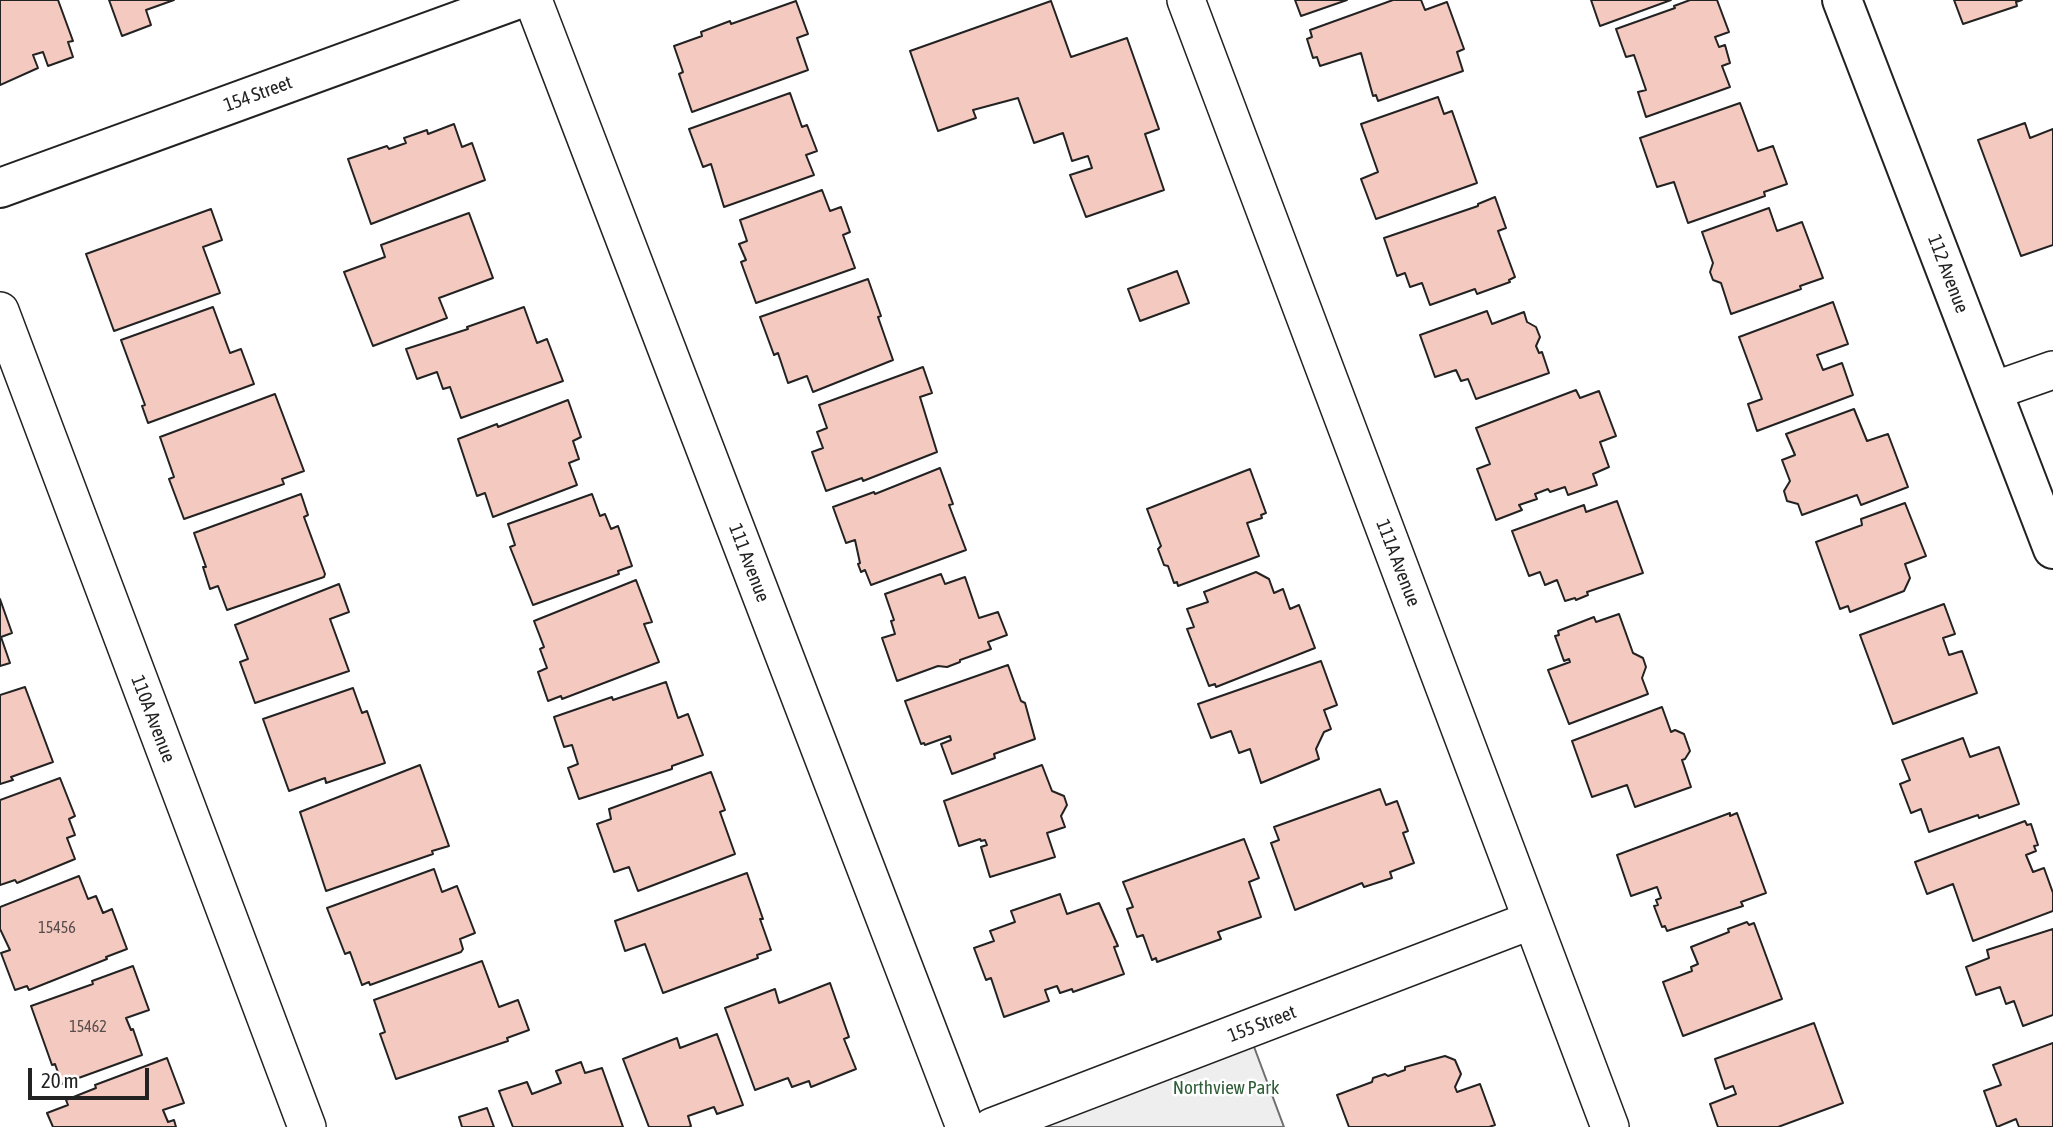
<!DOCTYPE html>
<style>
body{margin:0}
#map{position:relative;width:2053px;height:1127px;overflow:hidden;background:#fff;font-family:"Asap Condensed",sans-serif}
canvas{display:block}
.scale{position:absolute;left:28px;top:1068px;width:121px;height:32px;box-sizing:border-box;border:4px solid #222;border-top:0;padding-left:9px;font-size:21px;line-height:24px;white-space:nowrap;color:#222;-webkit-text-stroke:5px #fff;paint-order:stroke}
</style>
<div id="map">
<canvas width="2053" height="1127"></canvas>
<div class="scale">20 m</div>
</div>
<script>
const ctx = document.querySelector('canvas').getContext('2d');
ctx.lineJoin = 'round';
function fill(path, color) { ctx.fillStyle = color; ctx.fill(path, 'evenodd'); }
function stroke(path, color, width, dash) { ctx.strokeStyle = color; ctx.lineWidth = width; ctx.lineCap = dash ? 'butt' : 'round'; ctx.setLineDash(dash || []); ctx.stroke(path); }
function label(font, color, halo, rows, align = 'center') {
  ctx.font = font + ' "Asap Condensed",sans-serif'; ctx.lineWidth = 5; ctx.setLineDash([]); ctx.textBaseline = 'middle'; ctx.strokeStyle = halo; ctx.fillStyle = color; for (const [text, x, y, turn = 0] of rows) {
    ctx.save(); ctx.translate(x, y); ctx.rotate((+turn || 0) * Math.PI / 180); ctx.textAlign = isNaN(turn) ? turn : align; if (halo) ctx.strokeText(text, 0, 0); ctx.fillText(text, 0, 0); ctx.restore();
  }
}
const green = new Path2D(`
 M1250 1036 1284 1127H1012Z`);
const building = new Path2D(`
 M0 0H58L73 41 68 42 73 57 48 66 43 52 33 55 38 68 0 85Z
 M109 0H174L146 10 151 25 122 36Z
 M1295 0H1347L1301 16Z
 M1393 0H1421L1425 10 1447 2 1464 49 1457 52 1463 71 1378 101 1376 95 1373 96 1361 53 1320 66 1317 57 1313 58 1307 39 1312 37 1310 30Z
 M1591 0H1671L1600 26Z
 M1690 0H1717L1729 32 1715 37 1719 47 1725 45 1730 63 1722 66 1730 87 1646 117 1638 92 1646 90 1634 55 1626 57 1616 29 1675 8 1674 6Z
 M1954 0H2022L2016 2 2017 6 1963 24Z
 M796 1 808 34 797 38 808 70 692 112 679 74 683 72 674 46 702 36 701 32 730 21 731 24Z
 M1051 1 1071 57 1127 38 1159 129 1145 134 1164 190 1086 217 1070 175 1092 168 1088 156 1072 161 1063 133 1034 143 1018 98 973 110 976 118 938 131 910 51Z
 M790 93 802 127 807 125 817 151 806 155 814 175 724 207 711 164 703 167 689 129Z
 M1438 97 1444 114 1452 111 1477 183 1376 219 1361 179 1378 172 1361 124Z
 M1740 103 1758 151 1773 146 1787 184 1764 192 1765 196 1688 223 1674 182 1657 187 1640 138Z
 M2025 123 2030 138 2053 129V245L2021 256 1978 140Z
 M454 124 462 147 472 143 485 180 371 224 348 159 387 146 389 149 406 143 404 138 427 130 428 134Z
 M822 190 830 211 841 207 850 232 843 235 855 268 756 303 741 262 746 260 739 244 747 241 740 220Z
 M1495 197 1506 228 1498 231 1515 277 1509 280 1510 282 1477 294 1475 289 1430 305 1422 283 1410 287 1405 273 1397 276 1384 238 1478 206V204Z
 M1769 208 1777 231 1802 222 1823 278 1800 286 1801 289 1731 314 1721 283 1713 280 1710 272 1713 263 1702 232Z
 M211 209 222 240 203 247 220 293 114 331 86 254Z
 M469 213 493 278 439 298 447 318 373 346 344 272 385 257 381 245Z
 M1177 271 1189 303 1140 321 1128 289Z
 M868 279 881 316 878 317 893 360 813 392 807 376 788 383 778 353 774 355 760 317Z
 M1833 302 1848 344 1817 355 1823 370 1842 363 1853 395 1757 431 1748 404 1762 399 1739 337Z
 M213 307 230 353 241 349 254 384 148 423 142 406 145 405 121 340Z
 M524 307 537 343 547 339 563 381 461 418 450 387 443 389 437 372 417 379 406 349 468 329 467 327Z
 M1487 311 1492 324 1524 312 1527 322 1536 327 1540 337 1536 346 1539 353 1542 352 1549 373 1476 399 1468 379 1461 381 1456 370 1435 377 1420 335Z
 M923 367 932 393 920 397 937 452 863 481 862 478 826 491 812 452 823 448 817 432 827 428 819 405Z
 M1576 390 1580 398 1599 391 1616 436 1600 442 1609 467 1593 474 1597 485 1568 495 1565 487 1550 492 1548 489 1535 494 1537 499 1519 505 1522 510 1496 520 1477 469 1490 464 1476 428Z
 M275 394 304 471 282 479 284 484 184 519 169 479 174 477 160 437Z
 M568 400 581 437 573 441 579 459 569 463 577 485 493 517 485 493 477 496 458 439 497 424 498 427Z
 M1854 409 1867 441 1888 434 1908 487 1861 505 1857 495 1802 515 1798 504 1787 501 1784 491 1790 481 1782 460 1795 455 1786 434Z
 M940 468 953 504 949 505 966 550 871 585 865 570 861 572 858 564 860 563 855 540 846 543 833 507 874 492 875 494Z
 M1250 469 1266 513 1261 515 1262 518 1247 523 1259 556 1178 586 1177 582 1174 583 1168 566 1164 565 1158 549 1161 546 1147 509Z
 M301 494 308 515 304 517 325 574 324 577 227 610 218 586 210 589 203 567H206L194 533Z
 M592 494 600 516 605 514 611 529 618 526 632 566 618 571 619 574 533 605 510 547 515 545 508 524Z
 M1617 501 1643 573 1587 592 1588 595 1576 600 1575 598 1565 601 1557 580 1545 585 1540 572 1529 576 1512 531 1584 505 1586 512Z
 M1905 503 1926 556 1905 564 1910 578 1904 591 1850 612 1848 606 1840 609 1816 542 1862 525 1861 519Z
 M1256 572 1269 579 1274 593 1283 589 1290 609 1299 605 1315 648 1216 687 1215 684 1209 686 1187 629 1194 627 1187 609 1208 602 1204 592Z
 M941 574 945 584 965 577 979 618 998 612 1007 635 988 642 991 649 960 660V662L947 667 938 666 897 681 882 638 895 634 891 621 894 620 885 594Z
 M636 580 652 622 644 624 659 662 562 699 561 696 548 701 538 672 547 668 540 649 544 647 534 621Z
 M339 584 349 612 330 619 349 671 255 703 240 662 248 659 235 625Z
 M0 599 12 633 1 637 10 663 0 666Z
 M1944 604 1955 634 1943 638 1949 655 1962 651 1977 693 1893 724 1860 635Z
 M1619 614 1633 653 1643 658 1646 667 1642 678 1648 694 1569 724 1548 670 1570 662 1569 659 1564 661 1555 636 1559 635 1558 631 1594 617 1596 622Z
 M1321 661 1337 705 1324 710 1331 729 1324 732 1316 749 1319 759 1261 783 1250 749 1239 753 1231 731 1211 738 1198 704Z
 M1008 665 1021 701 1025 703 1035 739 994 754 995 758 952 774 941 744 951 740 950 736 925 745 924 743 921 744 905 701Z
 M666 682 678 718 688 714 703 755 672 766V769L579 799 568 768 578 764 572 745 564 747 554 717 612 697 613 700Z
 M25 687 53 762 11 777 13 780 0 784V695Z
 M353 688 362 713 367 711 385 763 326 783 325 778 289 791 263 719Z
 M1662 707 1671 732 1675 730 1684 734 1690 751 1685 759 1682 760 1691 787 1635 807 1627 785 1592 797 1572 741Z
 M1963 738 1970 757 1999 747 2019 804 1979 818 1978 815 1929 832 1921 809 1911 813 1900 784 1910 780 1902 760Z
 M420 765 449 846 432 851 433 854 326 891 300 812Z
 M1042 765 1052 791 1064 796 1067 805 1061 816 1065 827 1047 833 1055 857 990 877 981 847 987 845 985 840 981 841 980 839 959 846 944 801Z
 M711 772 725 810 720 812 735 854 638 891 629 867 614 872 597 824 611 819 609 809Z
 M60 778 75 816 69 819 75 835 67 838 75 859 17 883 15 880 0 885V800Z
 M1380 789 1386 805 1397 801 1408 831 1403 833 1414 863 1390 872 1392 878 1364 887 1362 883 1295 910 1271 843 1279 840 1274 827Z
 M1730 813V816L1737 813 1766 893 1741 902 1743 906 1667 931 1665 926 1662 927 1654 906 1658 905 1656 900 1661 898 1657 887 1631 896 1617 855Z
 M2025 821 2027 825 2031 824 2038 845 2034 846 2036 851 2026 855 2033 872 2044 868 2053 893V911L1973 941 1953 884 1927 894 1915 862Z
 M1244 839 1259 878 1249 882 1261 917 1218 932 1221 939 1157 962 1156 958 1152 960 1143 935 1137 937 1127 909 1133 907 1123 882Z
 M434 869 442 892 457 886 475 933 460 939 463 949 461 952 370 985 369 982 362 985 350 952 345 954 327 908Z
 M747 873 763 919H760L771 950 757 955 758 958 663 993 645 944 625 951 615 921Z
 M79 876 88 899 96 896 103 913 112 909 127 949 106 957 107 959 29 990 27 986 15 990 1 953 10 950 0 929V907Z
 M1060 894 1067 914 1099 903 1118 946 1114 947 1124 974 1073 992 1072 989 1060 993 1057 986 1045 990 1049 1001 1004 1017 991 978 986 980 974 948 994 941 990 931 1015 922 1011 911Z
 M1747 922 1749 925 1754 923 1782 999 1683 1036 1663 982 1692 971 1691 967 1698 964 1691 947 1729 932 1728 929Z
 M2053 929V1015L2023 1026 2014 1001 2006 1004 2000 987 1976 995 1966 967 1989 958 1987 950Z
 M482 961 499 1007 518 1000 529 1030 507 1038 508 1041 396 1079 380 1034 385 1032 374 1000Z
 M133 966 149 1010 126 1018 131 1030 133 1029 142 1055 62 1084 55 1064 52 1065 31 1006 93 984 92 981Z
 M830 983 849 1037 844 1039 856 1069 811 1087 809 1081 792 1087 788 1078 755 1090 725 1008 775 989 779 1003Z
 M1814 1023 1843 1103 1778 1127H1718L1710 1104 1736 1094 1733 1086 1725 1089 1715 1059Z
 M717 1034 743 1105 717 1114 714 1107 688 1116 691 1126 689 1127H649L623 1059 677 1038 680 1048Z
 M2053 1043V1127H2019L2016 1119 1997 1127 1984 1091 2001 1085 1993 1065Z
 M1445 1056 1455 1060 1461 1074 1455 1087 1457 1092 1480 1084 1495 1125 1489 1127H1349L1337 1095 1372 1082 1373 1078 1385 1074 1388 1076 1405 1070V1067Z
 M167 1058 184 1103 163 1110 168 1122 174 1120 176 1127H53L47 1113 68 1105 66 1100 96 1088 95 1085Z
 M581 1062 585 1073 602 1068 623 1127H513L499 1091 527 1082 532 1094 561 1083 556 1071Z
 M487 1108 494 1127H462L459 1117Z`);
const street = new Path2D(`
 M533 0 965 1127
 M1186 0 1610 1127
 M0 311 307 1127
 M1993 391 2053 370
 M992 1127 1532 920`);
const secondary = new Path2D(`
 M1842 0 2053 549
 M0 188 516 0`);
const numberNames = [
 ["15456",57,928],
 ["15462",88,1027]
];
const streetNames = [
 ["154 Street",258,94,-20],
 ["112 Avenue",1948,274,69],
 ["111 Avenue",749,563,69],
 ["111A Avenue",1398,563,69],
 ["110A Avenue",153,719,69],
 ["155 Street",1262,1024,-21]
];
const parkNames = [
 ["Northview Park",1226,1088]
];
fill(green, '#eee');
stroke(green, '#6f6f6f', 2);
fill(building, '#f3c9c0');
stroke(building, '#222', 2);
stroke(street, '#222', 40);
stroke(secondary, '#222', 42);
stroke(street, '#fff', 37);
stroke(secondary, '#fff', 38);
label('16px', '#564c4a', null, numberNames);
label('19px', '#222', '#fff', streetNames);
label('19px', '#2f5e38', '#fff', parkNames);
</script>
